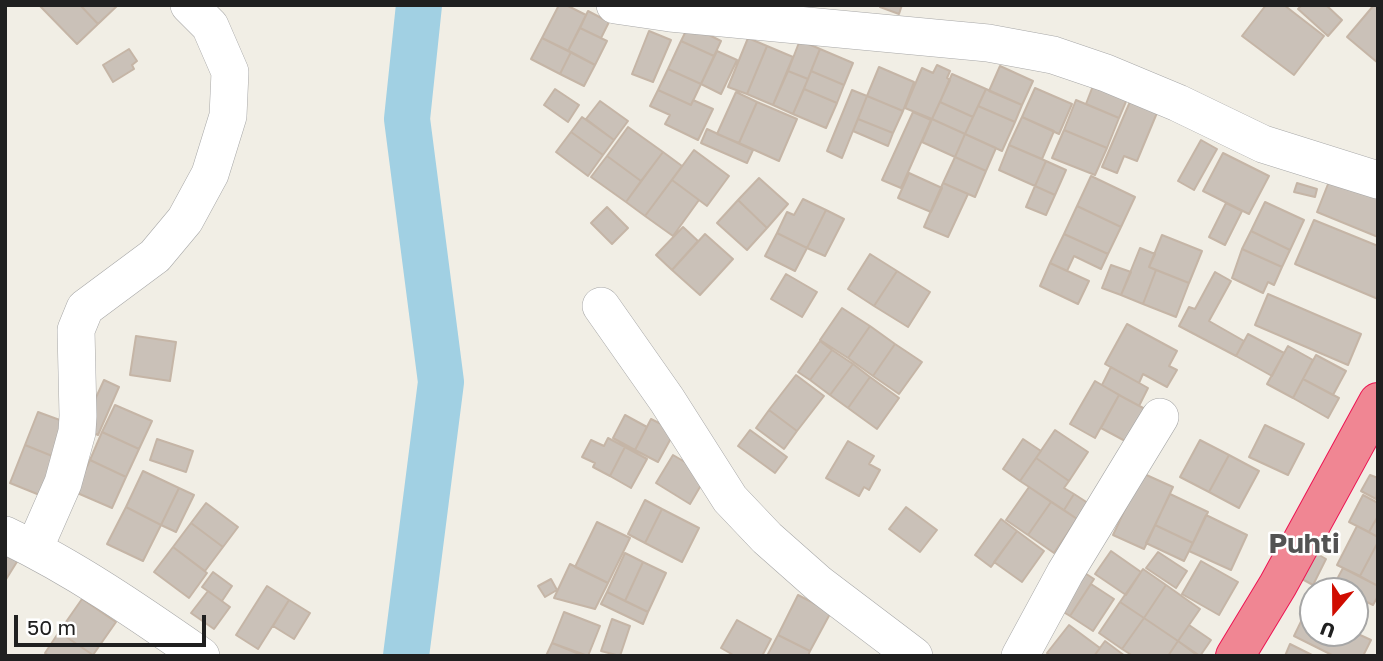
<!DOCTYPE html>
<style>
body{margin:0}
#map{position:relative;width:1383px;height:661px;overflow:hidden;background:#f1eee5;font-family:"Golos Text",sans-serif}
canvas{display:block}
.frame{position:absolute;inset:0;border:7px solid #202020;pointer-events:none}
.north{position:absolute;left:1299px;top:577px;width:70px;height:70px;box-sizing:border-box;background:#fff;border:2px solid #a6a6a6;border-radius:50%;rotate:200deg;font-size:19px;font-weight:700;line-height:28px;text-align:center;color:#202020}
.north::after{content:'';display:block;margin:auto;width:24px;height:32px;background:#d00c00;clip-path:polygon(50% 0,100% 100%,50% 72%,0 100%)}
.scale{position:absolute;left:14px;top:615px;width:192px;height:32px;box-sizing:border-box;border:4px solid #202020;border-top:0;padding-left:9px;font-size:21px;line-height:24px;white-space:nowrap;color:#202020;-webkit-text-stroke:5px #fff;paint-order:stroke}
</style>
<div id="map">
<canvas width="1383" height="661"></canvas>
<div class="frame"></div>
<div class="north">U</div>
<div class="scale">50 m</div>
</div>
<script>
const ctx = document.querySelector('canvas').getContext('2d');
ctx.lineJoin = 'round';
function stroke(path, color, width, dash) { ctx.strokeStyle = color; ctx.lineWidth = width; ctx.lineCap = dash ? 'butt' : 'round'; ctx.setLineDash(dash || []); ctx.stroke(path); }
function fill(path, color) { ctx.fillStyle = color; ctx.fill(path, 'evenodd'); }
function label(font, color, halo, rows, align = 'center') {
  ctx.font = font + ' "Golos Text",sans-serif'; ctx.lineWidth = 5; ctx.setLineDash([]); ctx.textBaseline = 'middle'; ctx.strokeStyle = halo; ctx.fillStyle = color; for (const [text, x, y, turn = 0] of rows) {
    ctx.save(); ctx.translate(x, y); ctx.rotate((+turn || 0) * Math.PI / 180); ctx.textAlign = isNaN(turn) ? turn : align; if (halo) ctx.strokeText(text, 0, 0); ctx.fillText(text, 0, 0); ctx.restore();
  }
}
const river = new Path2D(`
 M406 656 441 382 407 119 419 5`);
const building = new Path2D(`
 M39 5H80L98 24 77 44Z
 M80 5H118L98 24Z
 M559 5H566L586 15 568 51 542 38Z
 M881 5H902L899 14 880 7Z
 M1266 5H1284L1324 36 1294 75 1242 36Z
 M1302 5H1326L1342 20 1328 36 1298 9Z
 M1374 5 1378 8V63L1347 37Z
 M588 11 609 22 601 38 580 28Z
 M689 25 721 41 714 56 681 41Z
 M580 28 607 41 595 65 568 51Z
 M649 31 671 40 653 82 632 74Z
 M542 38 571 52 560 74 531 59Z
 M748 38 767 46 747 94 728 87Z
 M800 40 820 49 808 79 788 71Z
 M681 41 714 56 701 84 668 69Z
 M767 46 793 57 773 105 747 94Z
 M129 49 137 61 132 65 134 69 113 82 103 65Z
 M820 49 853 63 844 85 811 71Z
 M717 51 737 60 721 94 701 84Z
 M571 52 595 65 584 86 560 74Z
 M937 65 950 71 947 78 950 80 932 119 905 108 922 68 933 73Z
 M1000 66 1033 81 1022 105 989 91Z
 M879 67 914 82 903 111 867 96Z
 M668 69 701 84 691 105 658 90Z
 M788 71 808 79 793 114 773 105Z
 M811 71 844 85 837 103 804 89Z
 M952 74 986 89 973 117 940 102Z
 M1096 78 1130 92 1119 118 1086 104Z
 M1035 88 1072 104 1059 134 1022 117Z
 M555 89 579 105 568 122 544 105Z
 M804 89 837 103 826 128 793 114Z
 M986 89 1022 105 1015 122 978 106Z
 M658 90 691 105 693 100 713 109 698 140 665 124 670 115 650 106Z
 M852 90 867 96 842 158 827 151Z
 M736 92 757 102 739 143 717 134Z
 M867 96 903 111 893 133 858 119Z
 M1132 97 1159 108 1137 161 1124 156 1117 173 1102 167Z
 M1076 100 1119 118 1107 148 1064 130Z
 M600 101 628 121 614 140 586 119Z
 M757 102 797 119 779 161 739 143Z
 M940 102 973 117 965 134 932 119Z
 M978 106 1015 122 1002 151 965 134Z
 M913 112 931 120 901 188 882 180Z
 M582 117 614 140 603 155 571 132Z
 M1022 117 1054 131 1042 159 1009 145Z
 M858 119 893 133 888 146 853 131Z
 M932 119 965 134 955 157 922 142Z
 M628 127 663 152 641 181 607 156Z
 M707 129 753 150 747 163 701 143Z
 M1064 130 1107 148 1095 175 1052 158Z
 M571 132 603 155 588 176 556 152Z
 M965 134 996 148 986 171 955 157Z
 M1201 140 1217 149 1194 190 1178 181Z
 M1009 145 1046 161 1035 186 999 170Z
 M694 150 729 176 707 206 672 180Z
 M663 152 682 166 645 216 626 202Z
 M1223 153 1269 176 1249 214 1203 191Z
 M607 156 641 181 626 202 591 177Z
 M955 157 986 171 975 197 943 183Z
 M1046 161 1066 170 1055 195 1035 186Z
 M909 173 942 188 931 212 898 198Z
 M1091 176 1135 197 1121 227 1077 206Z
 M759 178 788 204 767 228 738 200Z
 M1330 179 1378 198V237L1317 212Z
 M672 180 699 200 673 236 645 216Z
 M943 183 968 194 948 237 924 227Z
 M1297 183 1317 189 1315 197 1294 192Z
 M1035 186 1055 195 1046 215 1026 207Z
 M803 199 826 210 807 248 777 233 787 212 794 215Z
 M738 200 767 228 747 250 717 223Z
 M1265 202 1304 220 1290 250 1251 231Z
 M1226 203 1242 211 1225 245 1209 237Z
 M1077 206 1121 227 1108 254 1064 234Z
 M607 207 628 228 612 244 591 223Z
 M826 210 844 219 825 256 807 248Z
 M1314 220 1378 246V299L1295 264Z
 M683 227 698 241 672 270 656 255Z
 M1251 231 1290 250 1282 267 1242 249Z
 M777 233 807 248 795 271 765 256Z
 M705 234 733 259 700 295 672 270Z
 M1064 234 1108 254 1101 269 1074 256 1067 271 1050 263Z
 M1162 235 1202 251 1189 283 1149 267Z
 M1140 248 1155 254 1149 267 1156 270 1143 304 1121 295Z
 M1242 249 1282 267 1274 285 1268 282 1263 293 1232 278Z
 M870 254 897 271 874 306 848 289Z
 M1050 263 1089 281 1078 304 1040 286Z
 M1111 265 1131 272 1121 295 1102 288Z
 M1156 270 1189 283 1176 317 1143 304Z
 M897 271 930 292 908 327 874 306Z
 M1215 272 1231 281 1209 321 1244 341 1236 356 1179 326 1189 307 1195 309Z
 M786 274 817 292 802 317 771 299Z
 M1268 294 1361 334 1348 365 1255 325Z
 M842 308 870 326 848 358 820 340Z
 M1127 324 1177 351 1169 366 1177 370 1167 387 1143 374 1139 383 1105 364Z
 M870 326 895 344 873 376 848 358Z
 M1248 334 1284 353 1272 376 1236 356Z
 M136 336 176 342 170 381 130 375Z
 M820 341 832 350 810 380 798 372Z
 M895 344 922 362 899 394 873 376Z
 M1288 346 1313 360 1293 398 1267 384Z
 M832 350 853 364 830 395 810 380Z
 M1316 355 1346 371 1333 395 1303 379Z
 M853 364 870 377 848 408 830 395Z
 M1111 367 1148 388 1139 406 1102 385Z
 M796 375 824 396 797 431 769 410Z
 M870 377 899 398 877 429 848 408Z
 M1303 379 1339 398 1328 418 1293 398Z
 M104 380 119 387 98 435 82 428Z
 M1095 381 1119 395 1095 438 1070 424Z
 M1119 395 1145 409 1127 442 1101 428Z
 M115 405 152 421 139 449 102 432Z
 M769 410 797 431 784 449 756 428Z
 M38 412 76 426 62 460 25 445Z
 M625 415 647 427 635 450 613 438Z
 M651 419 675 431 658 462 635 450Z
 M1265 425 1304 444 1288 475 1249 457Z
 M750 430 787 457 775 473 738 446Z
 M1055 430 1088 452 1069 481 1036 458Z
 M102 432 139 449 126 477 90 460Z
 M608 438 625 447 610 476 593 467 595 463 582 457 591 440 604 446Z
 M157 439 193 451 186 472 150 460Z
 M1023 439 1041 451 1020 481 1003 469Z
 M1200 440 1229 455 1209 492 1180 477Z
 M848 441 874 456 869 464 880 470 869 490 864 487 859 496 826 478Z
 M25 445 62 460 47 498 10 483Z
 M625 447 647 459 631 488 610 476Z
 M673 455 707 475 690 504 656 483Z
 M1229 455 1259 471 1239 508 1209 492Z
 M1036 458 1069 481 1064 488 1074 494 1064 510 1020 481Z
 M90 460 126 477 112 508 75 492Z
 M143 471 179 488 161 525 126 507Z
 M1142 473 1173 487 1144 549 1113 535Z
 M1370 475 1378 478 1376 499 1361 491Z
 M1029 487 1051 502 1028 535 1006 520Z
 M179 488 194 495 176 532 161 525Z
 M1074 494 1091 505 1080 521 1064 510Z
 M1170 494 1208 512 1193 543 1155 525Z
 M1363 495 1378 503V516L1369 532 1349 522Z
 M645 500 662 509 645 543 628 534Z
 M1051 502 1077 519 1054 553 1028 535Z
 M206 503 238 527 223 547 191 523Z
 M126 507 161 525 143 561 107 544Z
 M906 507 937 530 920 552 889 529Z
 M662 509 699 528 682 562 645 543Z
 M1206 515 1247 535 1231 570 1189 551Z
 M1001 519 1017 531 991 567 975 555Z
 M1375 521 1378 522V537L1369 532Z
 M597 522 630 538 608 583 575 567Z
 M191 523 223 547 205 571 173 547Z
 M1155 525 1193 543 1184 561 1146 543Z
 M1357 526 1378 537V542L1360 576 1337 565Z
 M1017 531 1044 551 1022 582 994 562Z
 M5 542 23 552 5 581Z
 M1378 542V586L1360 576Z
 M173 547 207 573 189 598 154 572Z
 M1305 547 1326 559 1313 585 1291 573Z
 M1111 551 1141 572 1126 595 1095 574Z
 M1158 552 1187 571 1176 588 1146 568Z
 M625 553 643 562 625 601 607 592Z
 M1201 561 1238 582 1219 615 1182 594Z
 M643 562 666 573 648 612 625 601Z
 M570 564 608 583 595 609 554 598Z
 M1077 568 1094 579 1070 616 1052 605Z
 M1343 568 1378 586V596L1373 605 1355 596V591H1346L1334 585Z
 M1143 569 1166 585 1144 618 1120 602Z
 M213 572 232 586 222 601 202 587Z
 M551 579 557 590 545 597 538 586Z
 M1331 583 1334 585 1346 591H1326Z
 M1091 584 1114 599 1093 631 1070 616Z
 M1166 585 1200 609 1178 641 1144 618Z
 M267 586 289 600 258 649 236 635Z
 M208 591 230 607 214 629 191 613Z
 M607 592 648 612 643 624 601 604Z
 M798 595 831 612 810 651 778 635Z
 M1355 596 1366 602 1359 617 1355 615Z
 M82 599 116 622 93 655 59 632Z
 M289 600 310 613 294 639 273 626Z
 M1120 602 1144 618 1122 649 1099 633Z
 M1309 605 1313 607V633H1355V615L1365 620 1358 634 1371 640 1363 656H1334L1294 636Z
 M564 612 600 626 588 656 552 643Z
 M1144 618 1178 641 1168 656H1133L1122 649Z
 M612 619 630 626 620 656 601 651Z
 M737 620 771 639 762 656H735L721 648Z
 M1069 625 1100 648 1094 656H1051L1047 653Z
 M1189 625 1211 640 1200 656 1178 641Z
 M59 632 93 655V656H49L45 653Z
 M778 635 810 651 808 656H767Z
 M1105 641 1125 656H1094Z
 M1178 641 1198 656H1168Z
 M552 643 584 656H546Z
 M1290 644 1314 656H1285Z`);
const minor = new Path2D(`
 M615 5 670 13 988 43 1053 55 1106 73 1178 103 1263 144 1378 180
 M601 306 667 400 730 499 767 538 819 584 914 656
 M5 535C74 568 138 612 201 656
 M34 549 63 483 77 432 78 416 76 330 85 308 155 256 185 220 210 174 228 116 230 72 210 26 189 5
 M1020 656 1065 573 1160 417`);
const highway = new Path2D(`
 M1235 656 1278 585 1378 402`);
const quarterNames = [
 ["Puhti",1304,544]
];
stroke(river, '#a1d0e3', 46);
fill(building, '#cac1b8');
stroke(building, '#c5b5a6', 2);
stroke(minor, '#a7a7a7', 38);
stroke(highway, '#ed1452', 40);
stroke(minor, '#fff', 37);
stroke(highway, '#f08693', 38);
label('bold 28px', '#535353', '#fff', quarterNames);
</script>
